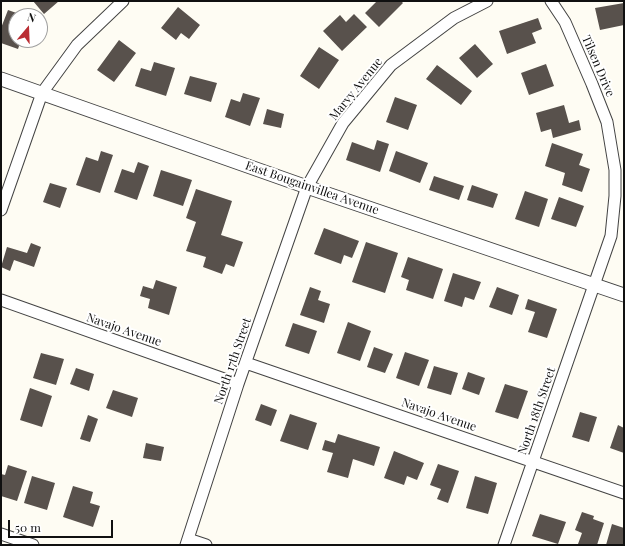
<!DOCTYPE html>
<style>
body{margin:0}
#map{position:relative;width:625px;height:546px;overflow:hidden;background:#fefcf3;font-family:"Playfair Display",serif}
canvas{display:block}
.frame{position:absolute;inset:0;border:2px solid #101010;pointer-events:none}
.north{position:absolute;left:8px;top:8px;width:40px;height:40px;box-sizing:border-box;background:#fff;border:1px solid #9f9f9f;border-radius:50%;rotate:19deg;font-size:11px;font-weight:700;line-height:16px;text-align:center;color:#101010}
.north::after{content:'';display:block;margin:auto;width:14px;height:18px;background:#ba2d33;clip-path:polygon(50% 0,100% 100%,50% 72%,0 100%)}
.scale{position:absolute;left:8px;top:520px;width:105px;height:18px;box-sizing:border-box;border:2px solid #101010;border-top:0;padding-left:5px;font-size:12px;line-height:14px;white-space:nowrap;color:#101010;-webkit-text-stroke:3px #fff;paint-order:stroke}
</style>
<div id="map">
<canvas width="625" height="546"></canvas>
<div class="frame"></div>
<div class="north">N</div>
<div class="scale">50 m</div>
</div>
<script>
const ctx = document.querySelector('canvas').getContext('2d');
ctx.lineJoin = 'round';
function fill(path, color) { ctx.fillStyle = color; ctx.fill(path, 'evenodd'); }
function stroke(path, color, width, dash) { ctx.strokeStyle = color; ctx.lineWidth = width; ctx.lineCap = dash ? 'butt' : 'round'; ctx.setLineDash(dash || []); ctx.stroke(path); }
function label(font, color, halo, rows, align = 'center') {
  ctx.font = font + ' "Playfair Display",serif'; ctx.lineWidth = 4; ctx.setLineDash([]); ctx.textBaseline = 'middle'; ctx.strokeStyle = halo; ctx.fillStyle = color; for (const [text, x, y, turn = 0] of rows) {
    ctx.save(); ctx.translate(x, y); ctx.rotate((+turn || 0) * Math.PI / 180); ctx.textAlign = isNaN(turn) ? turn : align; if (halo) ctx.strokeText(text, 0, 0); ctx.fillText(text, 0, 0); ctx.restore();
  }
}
const building = new Path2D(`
 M33 1H59L44 14Z
 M377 1H401L403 3 379 27 365 13Z
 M624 3V25L600 30 595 8Z
 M178 7 200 25 189 39 181 33 176 40 161 28Z
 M8 10 25 16H16V40H21L18 49 1 43V28Z
 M354 14 367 27 342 51 323 31 340 15 346 22Z
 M538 18 542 29 532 33 536 43 507 54 499 31Z
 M119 40 136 53 114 82 97 70Z
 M475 44 493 64 477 78 459 58Z
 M319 47 339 60 319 89 300 76Z
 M154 62 175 68 166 96 135 86 141 68 151 71Z
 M546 64 554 86 529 95 521 73Z
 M437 65 472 91 461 105 426 79Z
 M190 76 217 83 211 102 184 94Z
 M243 93 260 98 250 126 225 117 231 99 240 102Z
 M395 97 417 105 408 130 386 122Z
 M564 105 569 123 579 120 581 130 553 138 551 129 541 132 536 113Z
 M267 109 284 114 281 128 263 124Z
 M377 140 389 144 380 172 346 160 352 142 374 150Z
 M552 143 583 154 579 165 590 169 582 192 562 185 565 173 545 166Z
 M101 151 113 155 100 193 76 185 86 157 98 161Z
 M396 151 428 163 420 183 389 171Z
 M138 162 149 166 137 200 114 192 122 169 134 173Z
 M161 170 192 180 183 206 153 196Z
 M434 176 464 186 459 200 429 190Z
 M50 183 67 188 60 208 43 202Z
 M472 185 498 194 493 208 467 200Z
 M196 189 232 201 221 235 243 242 234 267 226 264 222 274 203 267 206 257 186 251 196 222 186 218Z
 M525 191 548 199 539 227 515 219Z
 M559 197 584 206 576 227 551 219Z
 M324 228 359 241 352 258 344 255 341 264 314 254Z
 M366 242 398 253 385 293 352 282Z
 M31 243 41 247 34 267 14 260 10 271 1 267 7 247 27 253Z
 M408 257 443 269 433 299 406 290 409 280 401 277Z
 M453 273 481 282 474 300 465 297 462 307 444 301Z
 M156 280 177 287 169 315 148 308 150 299 140 296 143 286 153 289Z
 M310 287 321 291 318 300 330 304 324 323 300 315Z
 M497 287 519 295 512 315 489 307Z
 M528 299 557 309 547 338 528 332 535 312 525 309Z
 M348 322 371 331 360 361 337 353Z
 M293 323 317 331 309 354 285 346Z
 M374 347 393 354 385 373 367 367Z
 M405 352 429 360 419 386 396 378Z
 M41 353 64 359 56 385 33 378Z
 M434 366 458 373 451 395 427 388Z
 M76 368 94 374 89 391 70 384Z
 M468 372 485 378 479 395 462 389Z
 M505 384 528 391 518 419 495 412Z
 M30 388 52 396 42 427 20 420Z
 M113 390 138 398 132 417 106 408Z
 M261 404 277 410 271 426 255 420Z
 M580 412 597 417 589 442 572 437Z
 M290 414 317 423 308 450 280 441Z
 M88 415 98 419 90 442 80 439Z
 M618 425 624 428V453L610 448Z
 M338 434 380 447 374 466 353 459 348 478 327 472 333 453 322 450 325 440 335 443Z
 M146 443 164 447 161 461 143 458Z
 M394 451 424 463 417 480 407 476 404 485 384 478Z
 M438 464 459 471 448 503 437 499 441 489 430 485Z
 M8 465 27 471 17 501 1 496V474L5 475Z
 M32 476 55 483 47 510 24 503Z
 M475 476 497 483 488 514 466 508Z
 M73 486 93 492 90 503 100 506 93 527 63 517Z
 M582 512 594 516 593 519 604 523 597 545 578 544 582 533 575 530Z
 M540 514 566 522 558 544 532 536Z
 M612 524 624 528V545H606Z`);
const minor = new Path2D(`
 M1 210 42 93 77 45 123 1
 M1 300 238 384
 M246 363 624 493
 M1 534 33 545
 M188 539 206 545
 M186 545 238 384 307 187 343 123 391 65 454 18 487 1
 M504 545 611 236 615 196V170L607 122 592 84 565 22 551 1`);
const tertiary = new Path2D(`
 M1 79 307 187 624 295`);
const streetNames = [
 ["Tilsen Drive",598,66,67],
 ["Marvy Avenue",356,89,-51],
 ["East Bougainvillea Avenue",312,188,19],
 ["Navajo Avenue",124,330,19],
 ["North 17th Street",233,361,-71],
 ["North 18th Street",537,411,-71],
 ["Navajo Avenue",439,415,19]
];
fill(building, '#58514c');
stroke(minor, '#434343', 13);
stroke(tertiary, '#434343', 15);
stroke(minor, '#fff', 11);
stroke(tertiary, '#fff', 13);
label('12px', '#101010', '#fff', streetNames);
</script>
